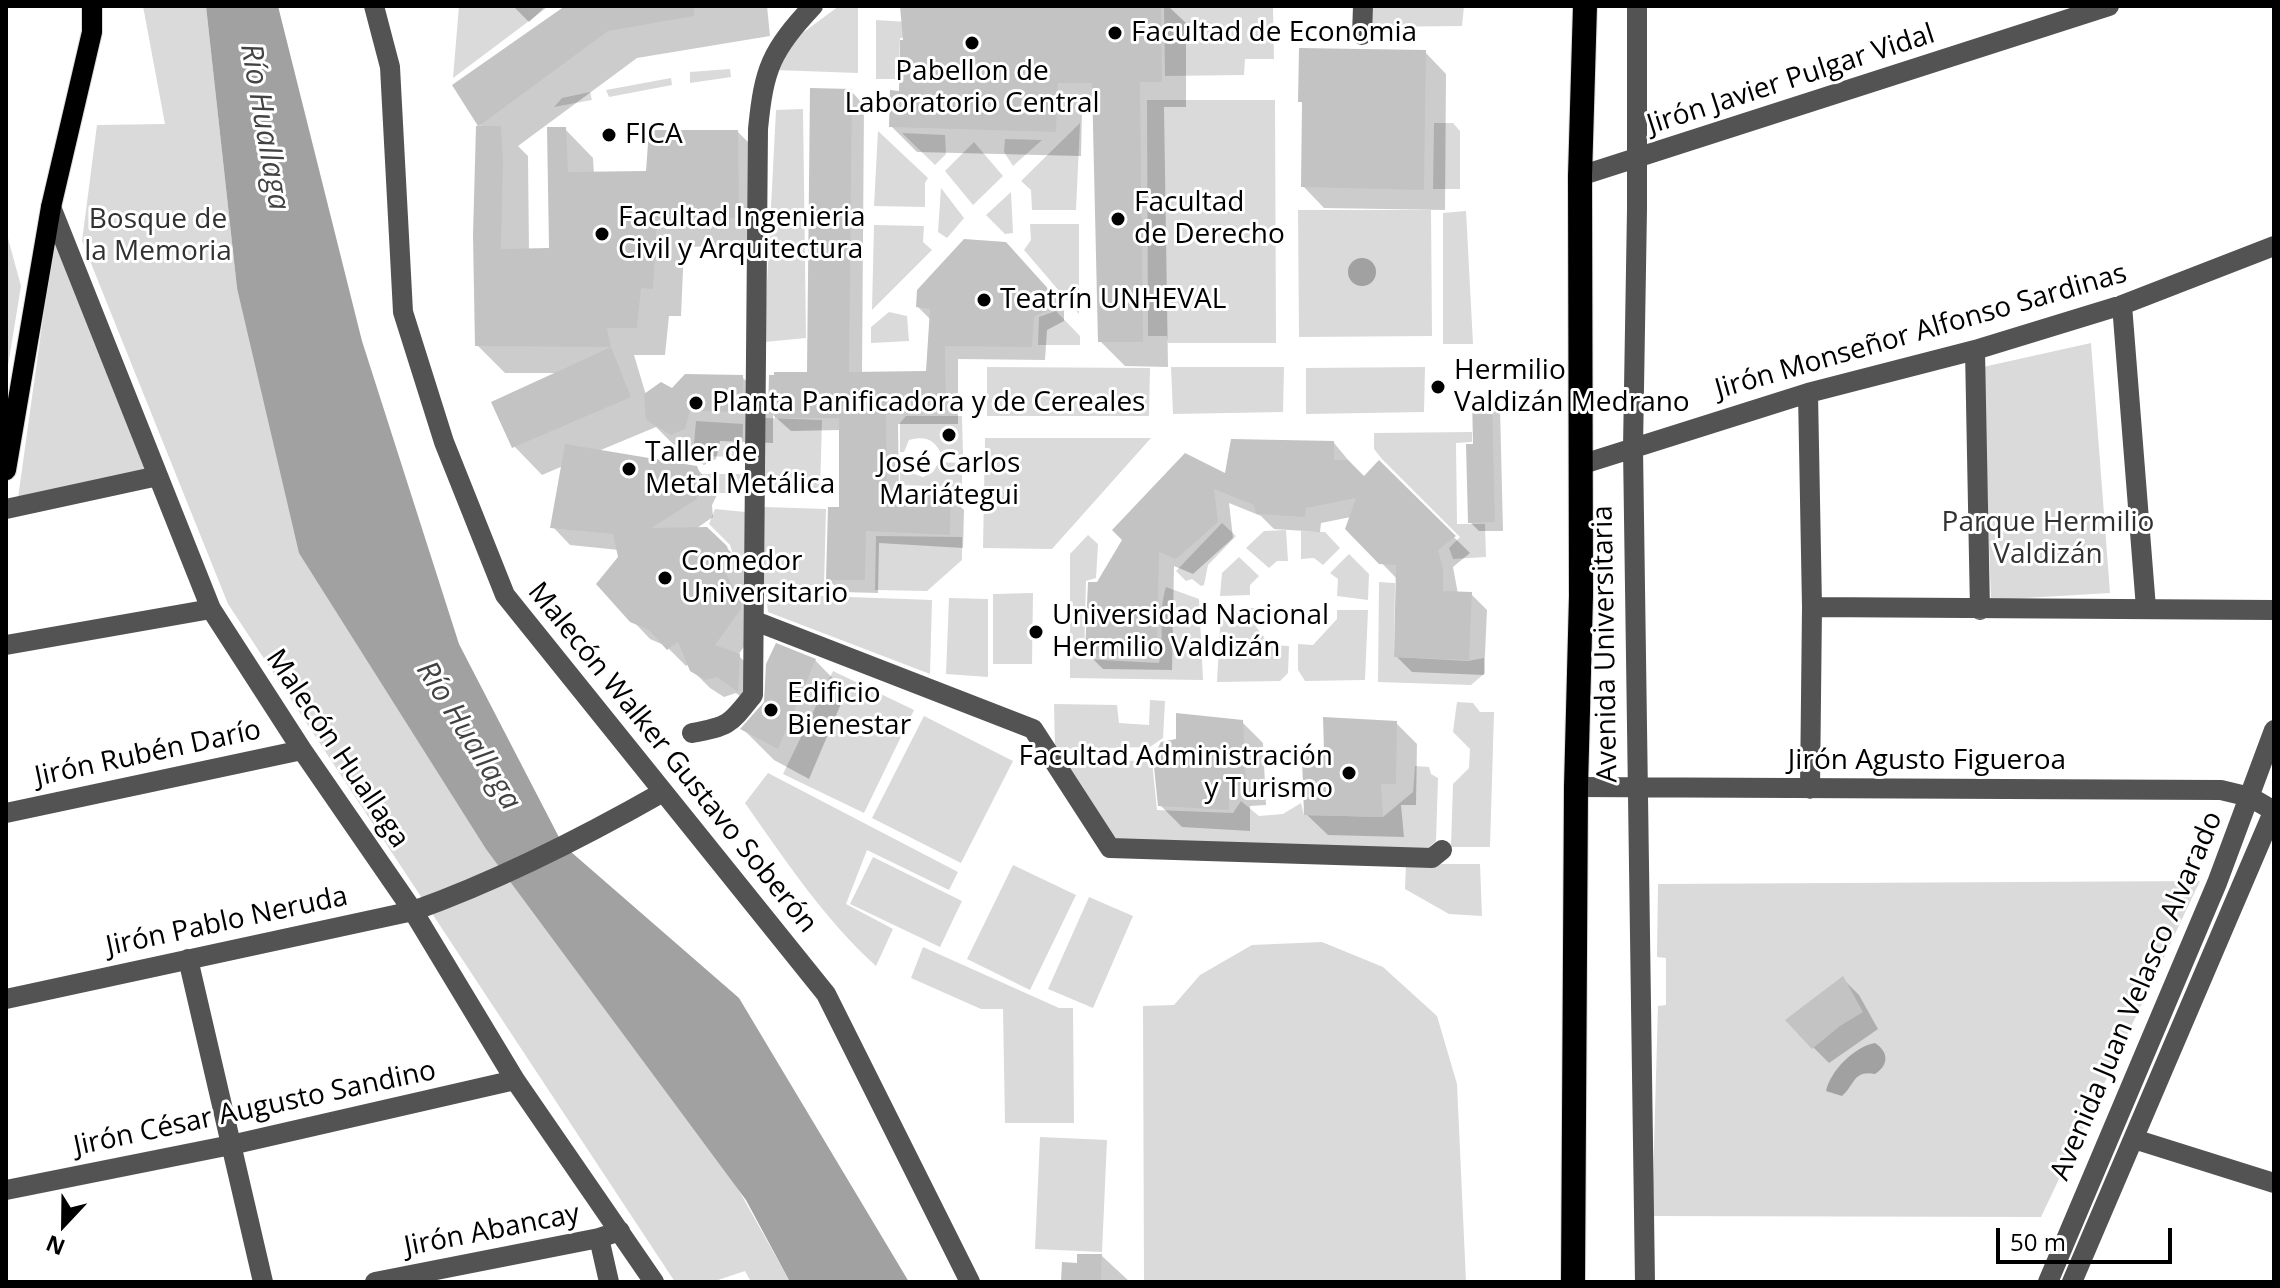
<!DOCTYPE html>
<meta charset="utf-8">
<style>
body{margin:0}
#map{position:relative;width:2280px;height:1288px;overflow:hidden;background:#fff;font-family:"Open Sans",sans-serif}
canvas{display:block}
.frame{position:absolute;inset:0;border:8px solid #000;pointer-events:none}
.north{position:absolute;left:24px;top:1184px;width:80px;height:80px;-webkit-text-stroke:6px #fff;paint-order:stroke;rotate:202deg;font-size:22px;font-weight:700;line-height:32px;text-align:center;color:#000}
.north::after{content:'';display:block;margin:auto;width:28px;height:36px;background:#000;clip-path:polygon(50% 0,100% 100%,50% 72%,0 100%)}
.scale{position:absolute;left:1996px;top:1228px;width:176px;height:36px;box-sizing:border-box;border:4px solid #000;border-top:0;padding-left:10px;font-size:24px;line-height:28px;white-space:nowrap;color:#000;-webkit-text-stroke:6px #fff;paint-order:stroke}
</style>
<div id="map">
<canvas width="2280" height="1288"></canvas>
<div class="frame"></div>
<div class="north">N</div>
<div class="scale">50 m</div>
</div>
<script>
const ctx = document.querySelector('canvas').getContext('2d');
ctx.lineJoin = 'round';
function fill(path, color) { ctx.fillStyle = color; ctx.fill(path, 'evenodd'); }
function stroke(path, color, width, dash) { ctx.strokeStyle = color; ctx.lineWidth = width; ctx.lineCap = dash ? 'butt' : 'round'; ctx.setLineDash(dash || []); ctx.stroke(path); }
function label(font, color, halo, rows, align = 'center') {
  ctx.font = font + ' "Open Sans",sans-serif'; ctx.lineWidth = 6; ctx.setLineDash([]); ctx.textBaseline = 'middle'; ctx.strokeStyle = halo; ctx.fillStyle = color; for (const [text, x, y, turn = 0] of rows) {
    ctx.save(); ctx.translate(x, y); ctx.rotate((+turn || 0) * Math.PI / 180); ctx.textAlign = isNaN(turn) ? turn : align; if (halo) ctx.strokeText(text, 0, 0); ctx.fillText(text, 0, 0); ctx.restore();
  }
}
const green = new Path2D(`
 M143 6H206L237 288 790 1282H751L745 1271 712 1282H675L228 604 82 241 97 125 165 124Z
 M459 6H549L453 78Z
 M839 6H858V73L775 70 789 43Z
 M1164 6H1273L1274 59H1245L1244 75 1165 76Z
 M1372 6H1464L1462 26 1371 27Z
 M876 20 908 22 913 37 900 38 898 79H876Z
 M730 69 731 77 690 83V72Z
 M671 78 672 85 609 97 606 90Z
 M590 92 592 100 554 107 562 98Z
 M1147 100H1275L1276 343H1168L1167 336H1148Z
 M803 109 806 338 764 342 776 110Z
 M1080 123 1076 210H1032L1031 190 1021 181Z
 M1434 123H1453L1460 131V189H1433Z
 M878 131 928 178 925 183V207L874 206Z
 M902 133 945 135 946 154 935 165Z
 M1005 139 1042 140 1013 166 1004 152Z
 M974 142 1003 176 973 205 945 171Z
 M941 188 964 218 947 238 938 232Z
 M1011 192 1013 233 1005 234 986 215Z
 M1298 210H1431L1432 336 1299 337Z
 M1466 211 1473 344H1443V213Z
 M1030 224H1079V314L1024 250 1031 240Z
 M874 225 924 226 923 242 932 250 872 310Z
 M6 231 21 286 6 378Z
 M54 239 148 471 18 498Z
 M1056 311 1080 336V345H1038L1039 317Z
 M889 312 907 316 909 341 871 343V327Z
 M2091 343 2110 593 1991 600 1983 367Z
 M987 367 1150 368 1149 416H987Z
 M1171 367H1284L1283 412 1173 414Z
 M1425 367 1424 412 1306 414V368Z
 M906 416H962L963 455H942C935 440 926 435 909 440L904 452H900V423Z
 M765 418 822 420 820 492 763 491Z
 M696 421 743 424 742 457 693 456Z
 M1472 432V442L1456 443 1457 524H1485L1486 557 1453 559 1449 548 1460 537 1382 459 1374 449V433Z
 M985 438H1151L1052 549 983 548Z
 M900 459H904L906 471 923 477 933 472 939 462 962 463V487L900 485Z
 M703 474H742L740 493H702L697 487Z
 M764 507 826 509 824 586 762 584Z
 M715 509 745 512V555L736 563 730 545 709 524Z
 M1222 523 1236 536 1208 565 1204 585 1201 586 1192 579 1186 581 1176 571Z
 M1286 530 1288 561H1277L1269 568 1246 548 1264 531Z
 M1301 531 1325 532 1340 548 1323 565 1314 558 1301 559Z
 M1088 535 1098 544 1096 578 1086 581 1084 659 1159 663C1165 638 1158 611 1166 587L1199 599 1203 680 1070 678V554Z
 M876 536 962 537V560L927 591 875 590Z
 M1349 554 1369 574 1368 600 1337 596 1338 579 1330 573Z
 M1239 557 1259 576 1250 585V595L1220 596 1222 573Z
 M1379 582 1395 583 1394 657 1468 661 1484 658 1485 673 1471 685 1378 682Z
 M1033 593 1032 664H993V594Z
 M766 594 932 600 930 674 768 612Z
 M949 598 988 599V677L946 674Z
 M1254 608V624L1270 645 1289 646 1288 673 1280 681 1217 682 1221 609Z
 M1337 610H1368L1365 680 1305 681 1298 670V644L1313 645 1337 619Z
 M833 671 914 710 864 813 783 774Z
 M1150 700 1165 701 1163 738 1150 747 1055 749 1054 704 1117 705 1119 723 1149 725Z
 M1457 702 1473 703 1480 712H1494L1490 847H1451L1453 784 1469 768 1470 749 1453 732Z
 M924 716 1013 761 961 863 872 818Z
 M1060 760 1152 761 1157 810 1233 813 1241 801 1259 816 1283 814 1301 803 1304 815 1383 817 1413 792 1415 766 1429 767 1431 774 1438 778 1436 841 1427 849 1113 842Z
 M768 773 958 872 949 890 867 850 846 904 893 929 876 966C825 920 785 860 745 803Z
 M873 857 962 901 940 947 850 904Z
 M1406 864H1480L1482 916 1449 914 1405 889Z
 M1013 865 1076 895 1030 990 967 959Z
 M2200 881 2041 1217 1652 1216 1658 1006 1666 1005V958L1657 957 1658 884Z
 M1089 897 1133 916 1093 1008 1048 989Z
 M1322 942 1383 967 1437 1016 1457 1084 1466 1282H1144L1143 1006 1174 1005 1200 975 1252 945Z
 M923 947 1059 1008H1073L1074 1123H1005L1003 1009H981L911 978Z
 M1040 1137 1107 1140 1102 1252 1035 1249Z`);
const water = new Path2D(`
 M206 6H278L362 341 459 644 563 845 739 998 909 1282H790L746 1200 486 849 299 553 237 288Z
 M1348 272a14 14 0 1 1 28 0a14 14 0 1 1-28 0Z
 M1875 1043C1889 1052 1889 1065 1875 1074 1853 1070 1855 1085 1842 1096L1826 1091C1831 1070 1854 1047 1875 1043Z`);
const shadow = new Path2D(`
 M513 6H546L529 22Z
 M568 6H767L770 36 637 58 518 146 528 156 529 250H551L565 129 593 158 594 174 648 173 738 132 766 160V245L684 247 681 316H669L665 355H634L646 395 742 377 771 405 809 374 851 91 864 105 862 374 928 373 931 320 918 307 1019 258 1064 307V321L1047 330 1045 360 958 359V424H898L899 496 950 497 964 510 963 548 879 543 878 593 841 592 828 579 841 509V430L791 431 773 415V443L720 441 716 459 704 465 680 451 656 427 596 452 696 468 714 486 717 495 712 505 713 517 694 530 726 547 744 565 749 582 742 591 758 621V627L738 655 757 674 755 708 736 693 724 697 710 688 692 670 689 664 686 666 666 646 650 639 632 620 619 550 570 545 553 527 563 466 542 475 514 446 557 373H505L477 345 482 128 455 86Z
 M902 6H1168L1186 23V107H1164L1168 367 1125 366 1100 341 1095 107H1082L1081 156 917 152 891 126 901 93 905 43Z
 M1425 52 1446 74 1445 210 1324 208 1303 186 1304 105 1300 101Z
 M1491 398 1500 407 1503 531H1479L1470 522 1475 446Z
 M1334 443 1364 479 1379 463 1470 553 1453 567 1458 594H1471L1487 610 1484 675 1412 672 1396 656 1398 580 1348 528 1351 517 1321 523 1320 532 1274 529 1261 516 1229 503 1233 538 1193 574 1174 566 1172 670 1103 669 1087 653 1099 584 1227 476Z
 M815 660 846 692 809 779 774 760 743 729 766 703Z
 M1242 722 1263 743 1266 805 1250 806V831L1182 827 1160 805Z
 M1396 723 1417 744 1416 805H1401L1404 837 1328 835 1306 814Z
 M1843 979 1859 995 1878 1029 1829 1063 1813 1047Z
 M1102 1256 1130 1282H1063L1079 1265Z`);
const building = new Path2D(`
 M565 6H694V16L608 31 479 126H501L503 161 501 249 549 248 547 127H566L568 172 646 171 649 130H738L739 218 657 219 653 289 641 288 637 328H607L611 347 631 397 512 448 491 402 611 347 475 346 473 235 476 126H478L452 85Z
 M900 6H1161L1162 82H1140L1143 342H1098L1092 83H1058L1056 132 889 127 890 90 899 91 900 40H903Z
 M1299 48 1426 50 1424 190 1301 187 1302 102H1298Z
 M810 88 852 89 849 372 926 371 930 309 916 307 917 290 964 239 1006 242 1051 292 1052 308 1034 317 1032 347 945 346 946 411H886L887 494 951 495 950 535 866 531 865 580H826L828 507H839V418H775V413H768L769 375H774V372H807Z
 M685 374 743 375 742 412 690 411 685 429 671 435 646 420 644 394 661 382 672 388Z
 M1472 396H1492L1495 522 1468 523 1466 444H1473Z
 M1231 439 1334 441V460H1348L1364 476 1379 460 1456 536 1438 550 1443 569V591L1472 592 1469 660 1394 657 1396 565 1379 564 1345 529 1356 498 1306 508 1305 517 1256 514 1254 505 1214 489 1218 522 1176 559 1159 552 1157 655 1085 653 1088 582H1097L1122 540 1112 530 1185 453 1225 473Z
 M565 444 697 466 701 476 695 487 697 499 651 528 707 527 727 546 732 564 726 573 741 602V609L715 645 740 654 738 692 717 677 705 680 690 671 678 642 667 650 649 630 630 622 596 584 618 557 613 534 550 528Z
 M776 643 816 659 778 749 740 729 764 702 766 664Z
 M1176 713 1243 720 1246 784 1229 786V810L1158 806 1153 757 1161 742 1176 739Z
 M1323 717 1397 721 1396 784H1381L1383 817 1304 815 1302 758 1324 751Z
 M1843 976 1863 1012 1840 1026 1812 1049 1785 1020Z
 M1077 1254H1102L1101 1282H1061L1062 1262 1077 1263Z`);
const minor = new Path2D(`
 M374 6 390 67 403 312 444 442 505 595 826 994 970 1282
 M1637 6V209L1633 448 1645 1282
 M1362 35 1363 6
 M1580 176 2109 6
 M51 207 211 609 302 750 413 911 515 1080 654 1282
 M2122 305 2146 608
 M1975 350 1980 610
 M1808 393 1812 607 1810 789
 M1580 465 1808 393 1975 350 2122 305 2274 246
 M6 509 158 476
 M1812 607 2274 610
 M755 621 1033 729 1110 848 1432 858 1442 850
 M6 645 211 609
 M692 733C730 726 730 724 753 695L758 129C764 68 771 51 813 6
 M1576 787 2221 790 2250 797 2274 811
 M6 813 302 750
 M188 959 263 1282
 M6 999 413 911C500 880 584 837 663 792
 M2134 1139 2274 1183
 M6 1190 231 1145 515 1080
 M599 1238 609 1282
 M375 1282 599 1238 620 1231
 M2048 1282 2217 883 2274 730
 M2072 1282 2274 810`);
const major = new Path2D(`
 M6 470 51 207 92 32V6`);
const highway = new Path2D(`
 M1573 1282 1576 787 1581 596 1580 176 1585 6`);
const markers = [
 [1115,33,8,"#000"],
 [972,43,8,"#000"],
 [609,135,8,"#000"],
 [1118,219,8,"#000"],
 [602,234,8,"#000"],
 [984,300,8,"#000"],
 [1438,387,8,"#000"],
 [696,403,8,"#000"],
 [949,435,8,"#000"],
 [629,469,8,"#000"],
 [665,578,8,"#000"],
 [1036,632,8,"#000"],
 [771,710,8,"#000"],
 [1349,773,8,"#000"]
];
const poiNames = [
 ["Facultad de Economia",1131,33],
 ["Pabellon de",972,72,"center"],
 ["Laboratorio Central",972,104,"center"],
 ["FICA",625,135],
 ["Facultad",1134,203],
 ["de Derecho",1134,235],
 ["Facultad Ingenieria",618,218],
 ["Civil y Arquitectura",618,250],
 ["Teatrín UNHEVAL",1000,300],
 ["Hermilio",1454,371],
 ["Valdizán Medrano",1454,403],
 ["Planta Panificadora y de Cereales",712,403],
 ["Taller de",645,453],
 ["Metal Metálica",645,485],
 ["José Carlos",949,464,"center"],
 ["Mariátegui",949,496,"center"],
 ["Comedor",681,562],
 ["Universitario",681,594],
 ["Universidad Nacional",1052,616],
 ["Hermilio Valdizán",1052,648],
 ["Edificio",787,694],
 ["Bienestar",787,726],
 ["Facultad Administración",1333,757,"right"],
 ["y Turismo",1333,789,"right"]
];
const streetNames = [
 ["Jirón Javier Pulgar Vidal",1791,80,-18],
 ["Jirón Monseñor Alfonso Sardinas",1921,332,-16],
 ["Avenida Universitaria",1606,644,-91],
 ["Malecón Huallaga",337,749,56],
 ["Jirón Rubén Darío",148,754,-12],
 ["Malecón Walker Gustavo Soberón",672,758,51],
 ["Jirón Agusto Figueroa",1927,761],
 ["Jirón Pablo Neruda",227,922,-12],
 ["Avenida Juan Velasco Alvarado",2137,996,-67],
 ["Jirón César Augusto Sandino",255,1109,-12],
 ["Jirón Abancay",492,1231,-11]
];
const parkNames = [
 ["Bosque de",158,220],
 ["la Memoria",158,252],
 ["Parque Hermilio",2048,523],
 ["Valdizán",2048,555]
];
const waterNames = [
 ["Río Huallaga",264,127,80],
 ["Río Huallaga",468,736,58]
];
fill(green, '#dadada');
fill(water, '#a1a1a1');
fill(shadow, '#0003');
fill(building, '#c3c3c3');
stroke(major, '#dbdbdb', 22);
stroke(highway, '#dbdbdb', 26);
stroke(minor, '#535353', 20);
stroke(major, '#000', 20);
stroke(highway, '#000', 24);
for (const [x, y, r, color] of markers) { const dot = new Path2D(); dot.arc(x, y, r, 0, 2 * Math.PI); ctx.fillStyle = color; ctx.fill(dot); stroke(dot, '#fff', 3); }
label('28px', '#000', '#fff', poiNames, 'left');
label('28px', '#000', '#fff', streetNames);
label('28px', '#313131', '#fff', parkNames);
label('italic 30px', '#424242', '#fff', waterNames);
</script>
